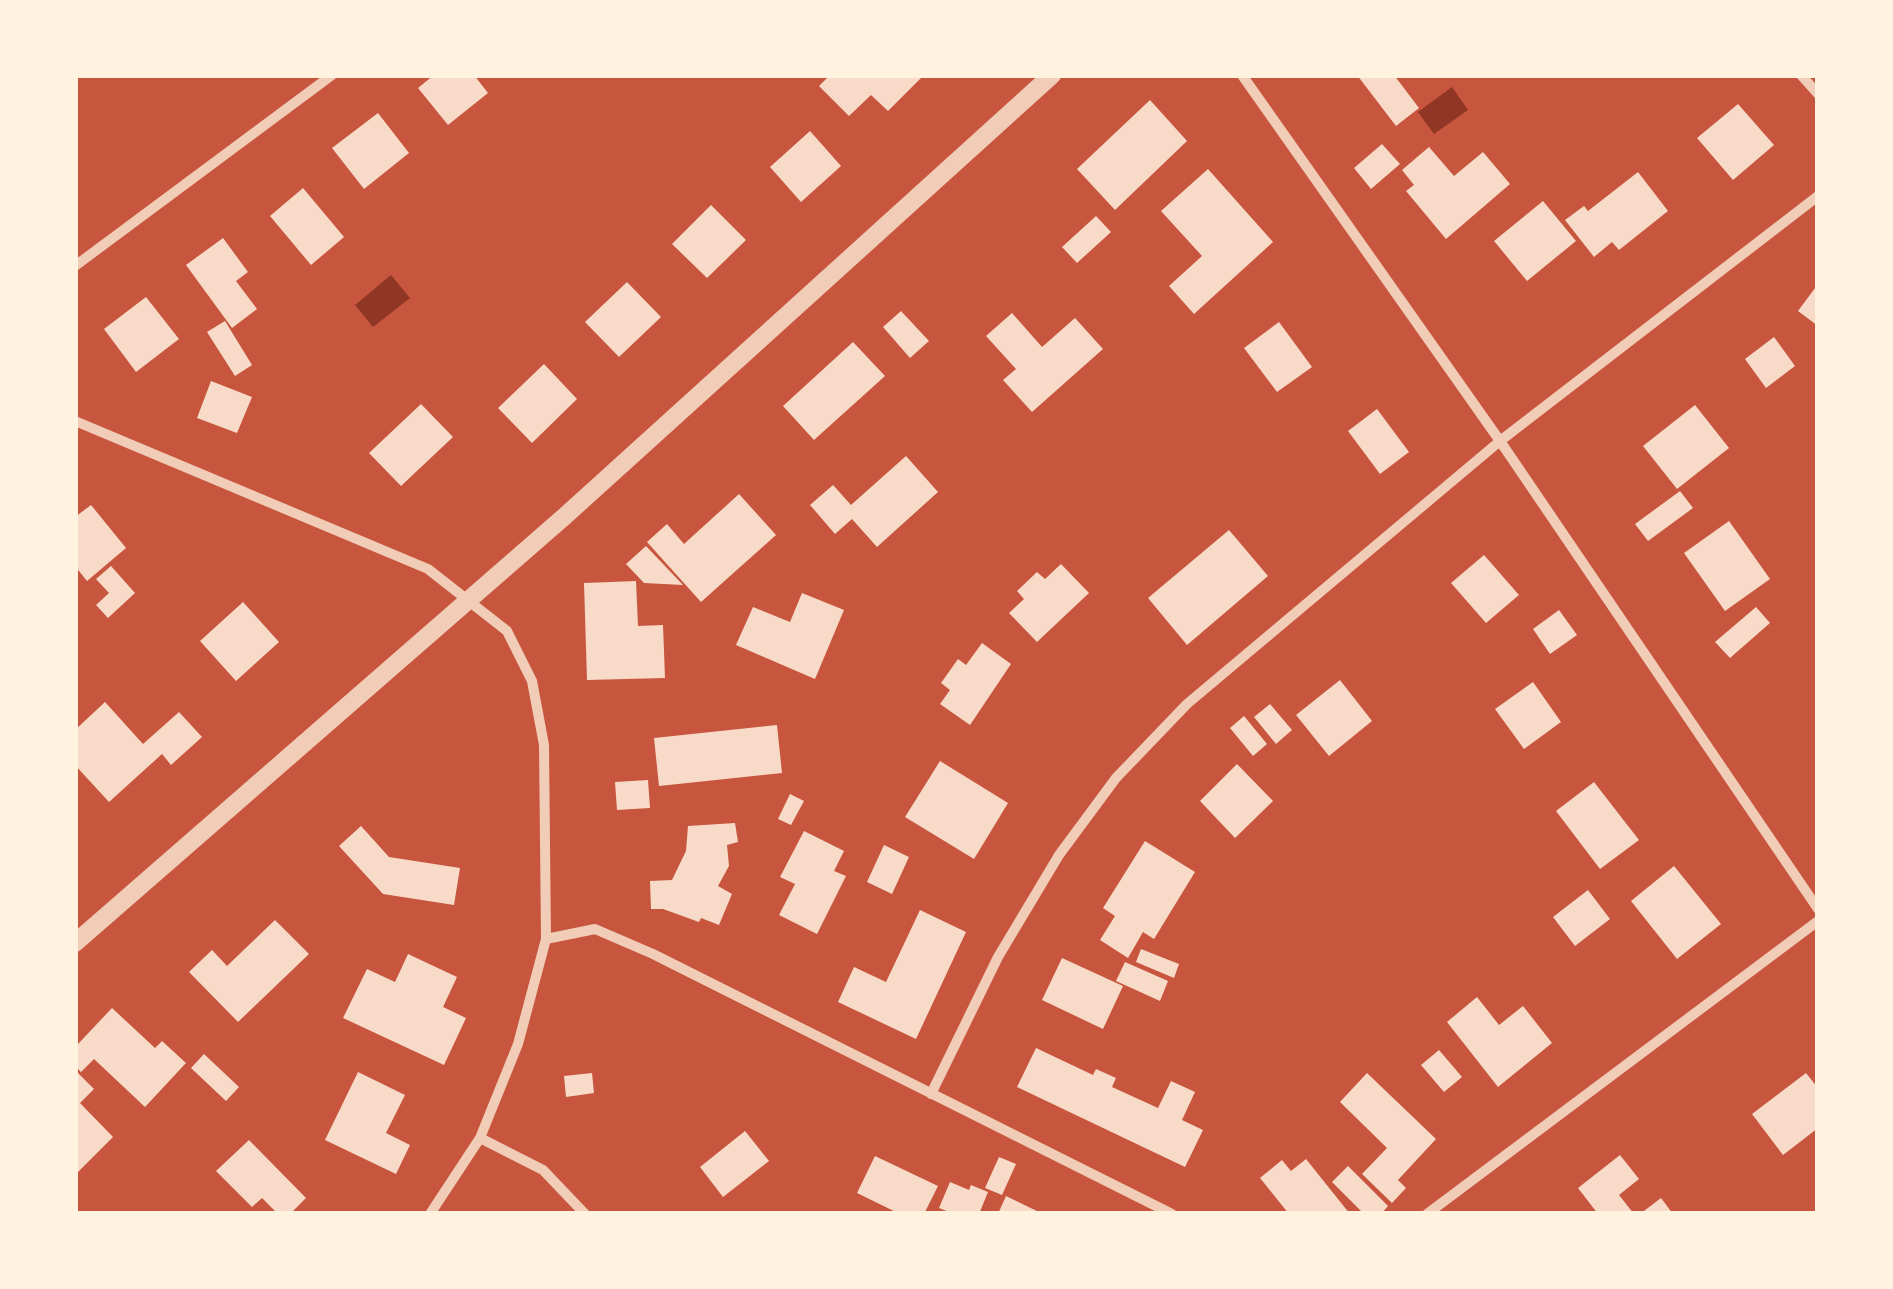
<!DOCTYPE html>
<style>
body{margin:0}
#map{position:relative;width:1893px;height:1289px;overflow:hidden;background:#c8553d;font-family:Karla,sans-serif}
canvas{display:block}
.frame{position:absolute;inset:0;border:78px solid #fff3e0;pointer-events:none}
</style>
<div id="map">
<canvas width="1893" height="1289"></canvas>
<div class="frame"></div>
</div>
<script>
const ctx = document.querySelector('canvas').getContext('2d');
ctx.lineJoin = 'round';
function fill(path, color) { ctx.fillStyle = color; ctx.fill(path, 'evenodd'); }
function stroke(path, color, width, dash) { ctx.strokeStyle = color; ctx.lineWidth = width; ctx.lineCap = dash ? 'butt' : 'round'; ctx.setLineDash(dash || []); ctx.stroke(path); }
const water = new Path2D(`
 M1452 87 1468 110 1434 134 1418 112Z
 M391 275 410 298 373 327 355 305Z`);
const building = new Path2D(`
 M434 75H474L488 93 448 125 418 88Z
 M830 75H852L855 78 858 75H924L888 111 871 95 849 116 819 86Z
 M1357 75H1394L1419 108 1396 126Z
 M1150 100 1187 141 1115 210 1077 169Z
 M1738 104 1774 145 1733 180 1697 138Z
 M378 113 409 153 364 189 332 148Z
 M810 131 841 166 801 202 770 167Z
 M1382 144 1400 164 1371 189 1354 168Z
 M1429 147 1454 176 1483 152 1510 184 1446 239 1406 191 1414 185 1402 170Z
 M1208 169 1273 242 1194 314 1169 286 1202 256 1161 211Z
 M1638 172 1668 211 1619 250 1612 242 1594 257 1565 220 1584 206 1588 211Z
 M303 188 344 237 311 265 270 216Z
 M1543 201 1576 241 1527 281 1494 241Z
 M711 205 746 240 707 278 672 244Z
 M1096 216 1111 232 1077 263 1062 247Z
 M223 238 248 272 236 281 257 309 232 328 186 265Z
 M627 282 661 317 619 357 585 322Z
 M1818 284V326L1798 311Z
 M146 297 179 339 136 372 104 329Z
 M901 311 929 341 910 358 883 327Z
 M1012 313 1042 347 1075 318 1103 349 1032 412 1003 380 1016 369 986 336Z
 M225 321 252 365 235 376 207 332Z
 M1279 322 1312 367 1277 392 1244 348Z
 M1774 337 1795 366 1766 388 1745 359Z
 M853 342 885 376 814 440 783 406Z
 M544 364 577 399 532 443 498 408Z
 M211 381 252 397 237 433 197 418Z
 M421 404 453 437 401 486 369 453Z
 M1695 405 1729 448 1677 489 1643 446Z
 M1377 409 1409 452 1380 474 1348 431Z
 M906 456 938 492 877 547 852 519 835 534 810 505 833 485 851 505Z
 M1680 491 1693 508 1648 541 1635 524Z
 M739 494 776 535 701 602 647 542 667 524 684 544Z
 M91 505 126 548 87 581 75 566V517Z
 M1729 521 1770 579 1725 611 1684 553Z
 M1229 530 1268 576 1187 645 1148 598Z
 M646 546 683 585 644 583 626 564Z
 M1484 555 1519 595 1486 623 1451 583Z
 M1061 564 1089 593 1037 642 1009 613 1024 599 1017 591 1037 572 1045 579Z
 M111 566 135 593 108 618 96 605 109 593 96 579Z
 M636 581 638 626 663 625 665 678 587 680 584 583Z
 M802 593 844 610 815 679 736 645 753 607 790 622Z
 M243 602 279 642 236 681 200 641Z
 M1756 607 1770 623 1730 658 1715 642Z
 M1559 610 1577 635 1550 654 1533 629Z
 M982 643 1011 664 970 725 940 704 950 690 941 683 958 659 966 665Z
 M1340 680 1372 721 1329 756 1296 715Z
 M1533 682 1561 722 1524 749 1495 709Z
 M105 702 143 744 179 712 202 737 171 765 162 754 109 802 75 765V730Z
 M1270 704 1292 730 1276 744 1254 717Z
 M1244 716 1267 744 1253 756 1230 728Z
 M777 725 782 773 659 786 654 738Z
 M940 761 1008 803 974 859 905 817Z
 M1237 764 1273 801 1235 838 1200 801Z
 M648 780 650 808 617 810 615 782Z
 M1594 782 1639 840 1600 869 1556 811Z
 M790 794 804 801 791 825 778 819Z
 M735 823 738 842 727 845 729 866 718 886 732 894 719 925 701 918 699 922 663 909H651L650 881 672 880 686 851 688 826Z
 M361 826 389 857 460 868 454 905 383 894 339 846Z
 M804 831 844 851 834 871 846 876 817 934 779 915 795 884 780 877Z
 M1145 841 1195 872 1154 939 1143 932 1128 958 1100 940 1115 916 1103 908Z
 M884 845 909 857 892 894 867 882Z
 M1674 866 1721 924 1677 959 1631 901Z
 M1588 890 1610 919 1575 946 1553 917Z
 M920 910 966 932 916 1039 838 1002 854 967 886 982Z
 M275 920 309 954 238 1022 189 972 212 950 227 966Z
 M1141 949 1179 964 1174 978 1136 962Z
 M408 954 457 977 443 1007 466 1018 444 1065 343 1018 367 969 395 982Z
 M1062 958 1123 986 1103 1029 1042 1000Z
 M1125 962 1168 981 1160 1001 1116 981Z
 M1477 997 1499 1025 1523 1006 1552 1043 1498 1087 1447 1022Z
 M112 1008 155 1048 162 1041 186 1063 145 1107 94 1059 81 1072 75 1066V1042L78 1044Z
 M1036 1048 1093 1075 1096 1069 1116 1078 1112 1087 1158 1108 1171 1081 1195 1092 1182 1120 1203 1130 1185 1167 1017 1087Z
 M1439 1050 1462 1077 1444 1092 1421 1065Z
 M204 1054 239 1087 226 1101 191 1068Z
 M75 1070 94 1089 80 1103 113 1137 75 1175Z
 M358 1072 405 1095 386 1133 410 1145 396 1174 325 1140Z
 M592 1073 594 1093 566 1097 564 1076Z
 M1367 1073 1436 1139 1398 1180 1406 1188 1392 1203 1362 1174 1387 1148 1340 1102Z
 M1806 1073 1818 1088V1128L1783 1155 1752 1114Z
 M745 1131 769 1161 723 1197 700 1167Z
 M249 1140 306 1198 290 1214H278L262 1198 252 1207 216 1171Z
 M1620 1155 1639 1179 1619 1195 1634 1214H1598L1578 1188Z
 M875 1156 938 1186 924 1214H900L857 1193Z
 M999 1157 1016 1164 1002 1195 985 1188Z
 M1306 1159 1350 1214H1289L1260 1178 1282 1160 1291 1171Z
 M1348 1166 1388 1206 1381 1214H1364L1332 1182Z
 M950 1182 969 1190 971 1185 988 1192 979 1214H948L949 1212 939 1208Z
 M1006 1196 1043 1214H998Z
 M1661 1198 1673 1214H1640Z`);
const minor = new Path2D(`
 M1242 75 1500 441 1818 909
 M1801 75 1818 94
 M75 266 332 75
 M75 421 428 569 507 631 532 681 544 745 546 939 518 1044 480 1138 430 1214
 M546 939 595 929 653 954 1172 1214
 M931 1094 998 957 1059 855 1116 778 1187 704 1500 441 1818 196
 M480 1138 543 1170 585 1214
 M1427 1214 1818 921`);
const tertiary = new Path2D(`
 M75 943 565 516 1052 75`);
fill(water, '#8f3625');
fill(building, '#f7dbc8');
stroke(minor, '#f1ccb7', 10);
stroke(tertiary, '#f1ccb7', 18);
</script>
